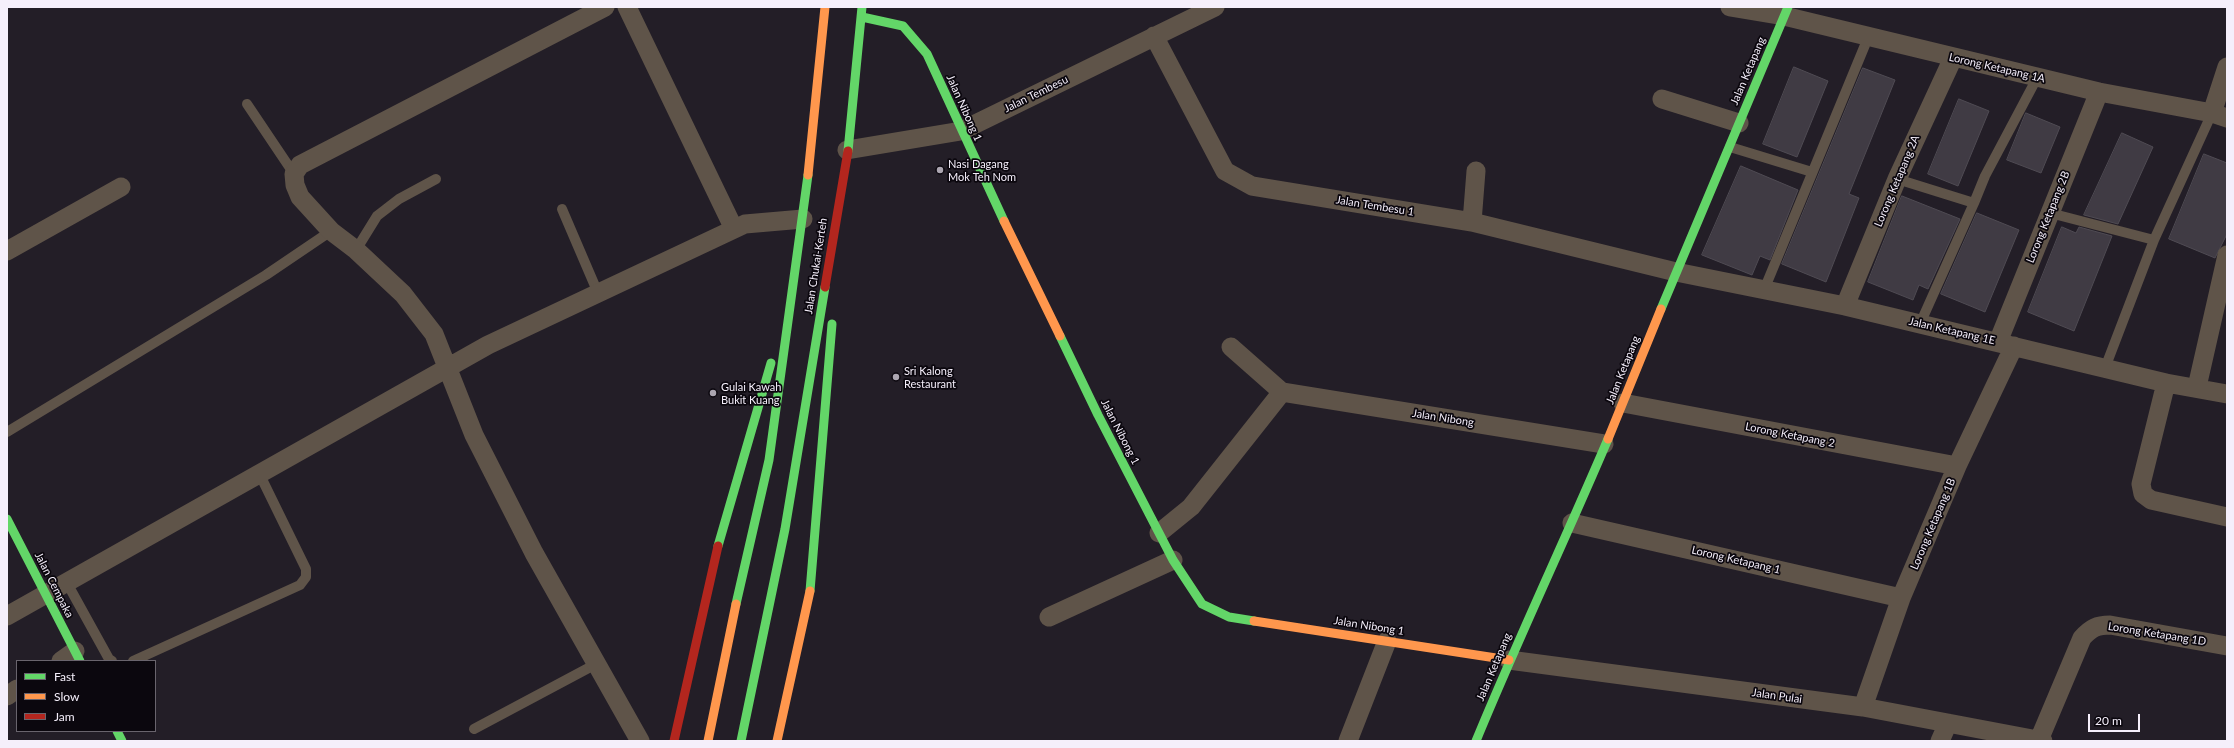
<!DOCTYPE html>
<style>
body{margin:0}
#map{position:relative;width:2234px;height:748px;overflow:hidden;background:#231e27;font-family:Lato,sans-serif}
canvas{display:block}
.frame{position:absolute;inset:0;border:8px solid #f5effb;pointer-events:none}
.legend{position:absolute;left:16px;top:660px;width:140px;height:72px;box-sizing:border-box;background:#0b070e;border:1px solid #69646d;margin:0;padding:5px 7px;list-style:none;font-size:12px;color:#f5effb}
.legend li{display:flex;align-items:center;gap:8px;height:20px}
.legend b{width:20px;border:1px solid #69646d}
.scale{position:absolute;left:2088px;top:714px;width:52px;height:18px;box-sizing:border-box;border:2px solid #f5effb;border-top:0;padding-left:5px;font-size:12px;line-height:14px;white-space:nowrap;color:#f5effb;-webkit-text-stroke:3px #0b070e;paint-order:stroke}
</style>
<div id="map">
<canvas width="2234" height="748"></canvas>
<div class="frame"></div>
<ul class="legend">
<li><b style="height:5px;background:#63d668"></b>Fast</li>
<li><b style="height:5px;background:#ff974d"></b>Slow</li>
<li><b style="height:5px;background:#b3261e"></b>Jam</li>
</ul>
<div class="scale">20 m</div>
</div>
<script>
const ctx = document.querySelector('canvas').getContext('2d');
ctx.lineJoin = 'round';
function fill(path, color) { ctx.fillStyle = color; ctx.fill(path, 'evenodd'); }
function stroke(path, color, width, dash) { ctx.strokeStyle = color; ctx.lineWidth = width; ctx.lineCap = dash ? 'butt' : 'round'; ctx.setLineDash(dash || []); ctx.stroke(path); }
function label(font, color, halo, rows, align = 'center') {
  ctx.font = font + ' Lato,sans-serif'; ctx.lineWidth = 3.5; ctx.setLineDash([]); ctx.textBaseline = 'middle'; ctx.strokeStyle = halo; ctx.fillStyle = color; for (const [text, x, y, turn = 0] of rows) {
    ctx.save(); ctx.translate(x, y); ctx.rotate((+turn || 0) * Math.PI / 180); ctx.textAlign = isNaN(turn) ? turn : align; if (halo) ctx.strokeText(text, 0, 0); ctx.fillText(text, 0, 0); ctx.restore();
  }
}
const building = new Path2D(`
 M1794 67 1828 81 1797 157 1763 144Z
 M1863 68 1895 80 1849 194 1859 198 1826 282 1782 264Z
 M1959 99 1989 111 1958 186 1928 174Z
 M2026 113 2060 127 2041 173 2007 160Z
 M2122 133 2153 147 2118 224 2084 215Z
 M2204 154 2227 163V234L2215 258 2169 239Z
 M1741 166 1798 190 1770 260 1760 256 1752 275 1702 255Z
 M1902 196 1960 219 1928 289 1919 285 1913 300 1868 282Z
 M1977 213 2019 230 1985 312 1941 294Z
 M2062 227 2076 233 2079 227 2112 236 2074 331 2028 312Z`);
const lane = new Path2D(`
 M247 104 294 174
 M1730 147 1812 172
 M1897 179 1974 203 1985 176 2037 78
 M562 209 598 293
 M2050 213 2154 240 2212 113
 M356 250 377 216 399 199 436 179
 M1764 290 1865 45
 M1920 324 1974 203
 M2105 368 2154 240
 M7 432 266 275 331 231
 M67 583 109 659 112 661
 M133 661 300 585 306 577V569L259 473
 M474 729 596 664`);
const street = new Path2D(`
 M605 7 300 165 294 174 295 185 300 197 331 231 356 250 403 294 434 334 474 435 534 553 640 741
 M627 7 734 229
 M1730 7 1784 16 2099 92 2212 113 2227 118
 M1154 36 1225 171 1252 186 1472 222 1676 272 1845 306 2166 383 2227 394
 M1662 99 1739 123
 M2212 113 2227 67
 M847 150 961 131 1215 7
 M1472 222 1476 171
 M7 251 121 187
 M1845 306 1897 179 1953 58
 M1998 342 2099 92
 M1231 347 1282 392
 M2166 383 2141 484 2143 494 2151 500 2227 517
 M2197 387 2227 255
 M1282 392 1604 444
 M1623 403 1957 466
 M1572 523 1901 598
 M1159 533 1191 507 1282 392
 M7 616 488 345 745 224 803 219
 M1049 617 1173 560
 M1509 660 1863 707 2043 741
 M61 661 75 651
 M7 696 17 689
 M1863 707 1901 598 1957 466 2014 346
 M2039 740 2082 638C2091 628 2097 625 2110 625L2227 646
 M1348 741 1387 641
 M1940 741 1948 723`);
const fast = new Path2D(`
 M862 17 903 26 927 54 1004 221
 M848 151 862 7
 M1661 309 1788 7
 M1060 336 1098 415 1173 560 1202 604 1229 617 1254 621
 M7 519 80 661
 M718 546 771 363
 M810 591 832 324
 M736 604 769 460 808 175
 M117 731 122 741
 M741 741 785 529 825 287
 M1476 741C1518 639 1565 540 1608 439`);
const slow = new Path2D(`
 M808 175 825 7
 M1004 221 1060 336
 M1608 439 1661 309
 M1254 621 1509 660
 M708 741 736 604
 M777 741 810 591`);
const jam = new Path2D(`
 M825 287 848 151
 M674 741 718 546`);
const markers = [
 [940,170,4,"#aca6b1"],
 [896,377,4,"#aca6b1"],
 [713,393,4,"#aca6b1"]
];
const streetNames = [
 ["Lorong Ketapang 1A",1997,68,13],
 ["Jalan Ketapang",1748,71,-67],
 ["Jalan Tembesu",1036,94,-26],
 ["Jalan Nibong 1",964,108,66],
 ["Lorong Ketapang 2A",1897,181,-67],
 ["Jalan Tembesu 1",1375,206,9],
 ["Lorong Ketapang 2B",2048,217,-68],
 ["Jalan Chukai-Kerteh",816,266,-81],
 ["Jalan Ketapang 1E",1952,331,13],
 ["Jalan Ketapang",1623,370,-68],
 ["Jalan Nibong",1443,418,9],
 ["Jalan Nibong 1",1120,432,63],
 ["Lorong Ketapang 2",1790,435,11],
 ["Lorong Ketapang 1B",1933,524,-67],
 ["Lorong Ketapang 1",1736,560,13],
 ["Jalan Cempaka",54,585,63],
 ["Jalan Nibong 1",1369,626,9],
 ["Lorong Ketapang 1D",2157,634,9],
 ["Jalan Ketapang",1494,667,-67],
 ["Jalan Pulai",1777,696,8]
];
const poiNames = [
 ["Nasi Dagang",948,164],
 ["Mok Teh Nom",948,177],
 ["Sri Kalong",904,371],
 ["Restaurant",904,384],
 ["Gulai Kawah",721,387],
 ["Bukit Kuang",721,400]
];
fill(building, '#403b44');
stroke(building, '#4f4b53', 1);
stroke(lane, '#5f5449', 10);
stroke(street, '#5f5449', 19);
stroke(fast, '#63d668', 9);
stroke(slow, '#ff974d', 9);
stroke(jam, '#b3261e', 9);
for (const [x, y, r, color] of markers) { const dot = new Path2D(); dot.arc(x, y, r, 0, 2 * Math.PI); ctx.fillStyle = color; ctx.fill(dot); stroke(dot, '#0b070e', 1.5); }
label('11px', '#f5effb', '#0b070e', streetNames);
label('11px', '#f5effb', '#0b070e', poiNames, 'left');
</script>
